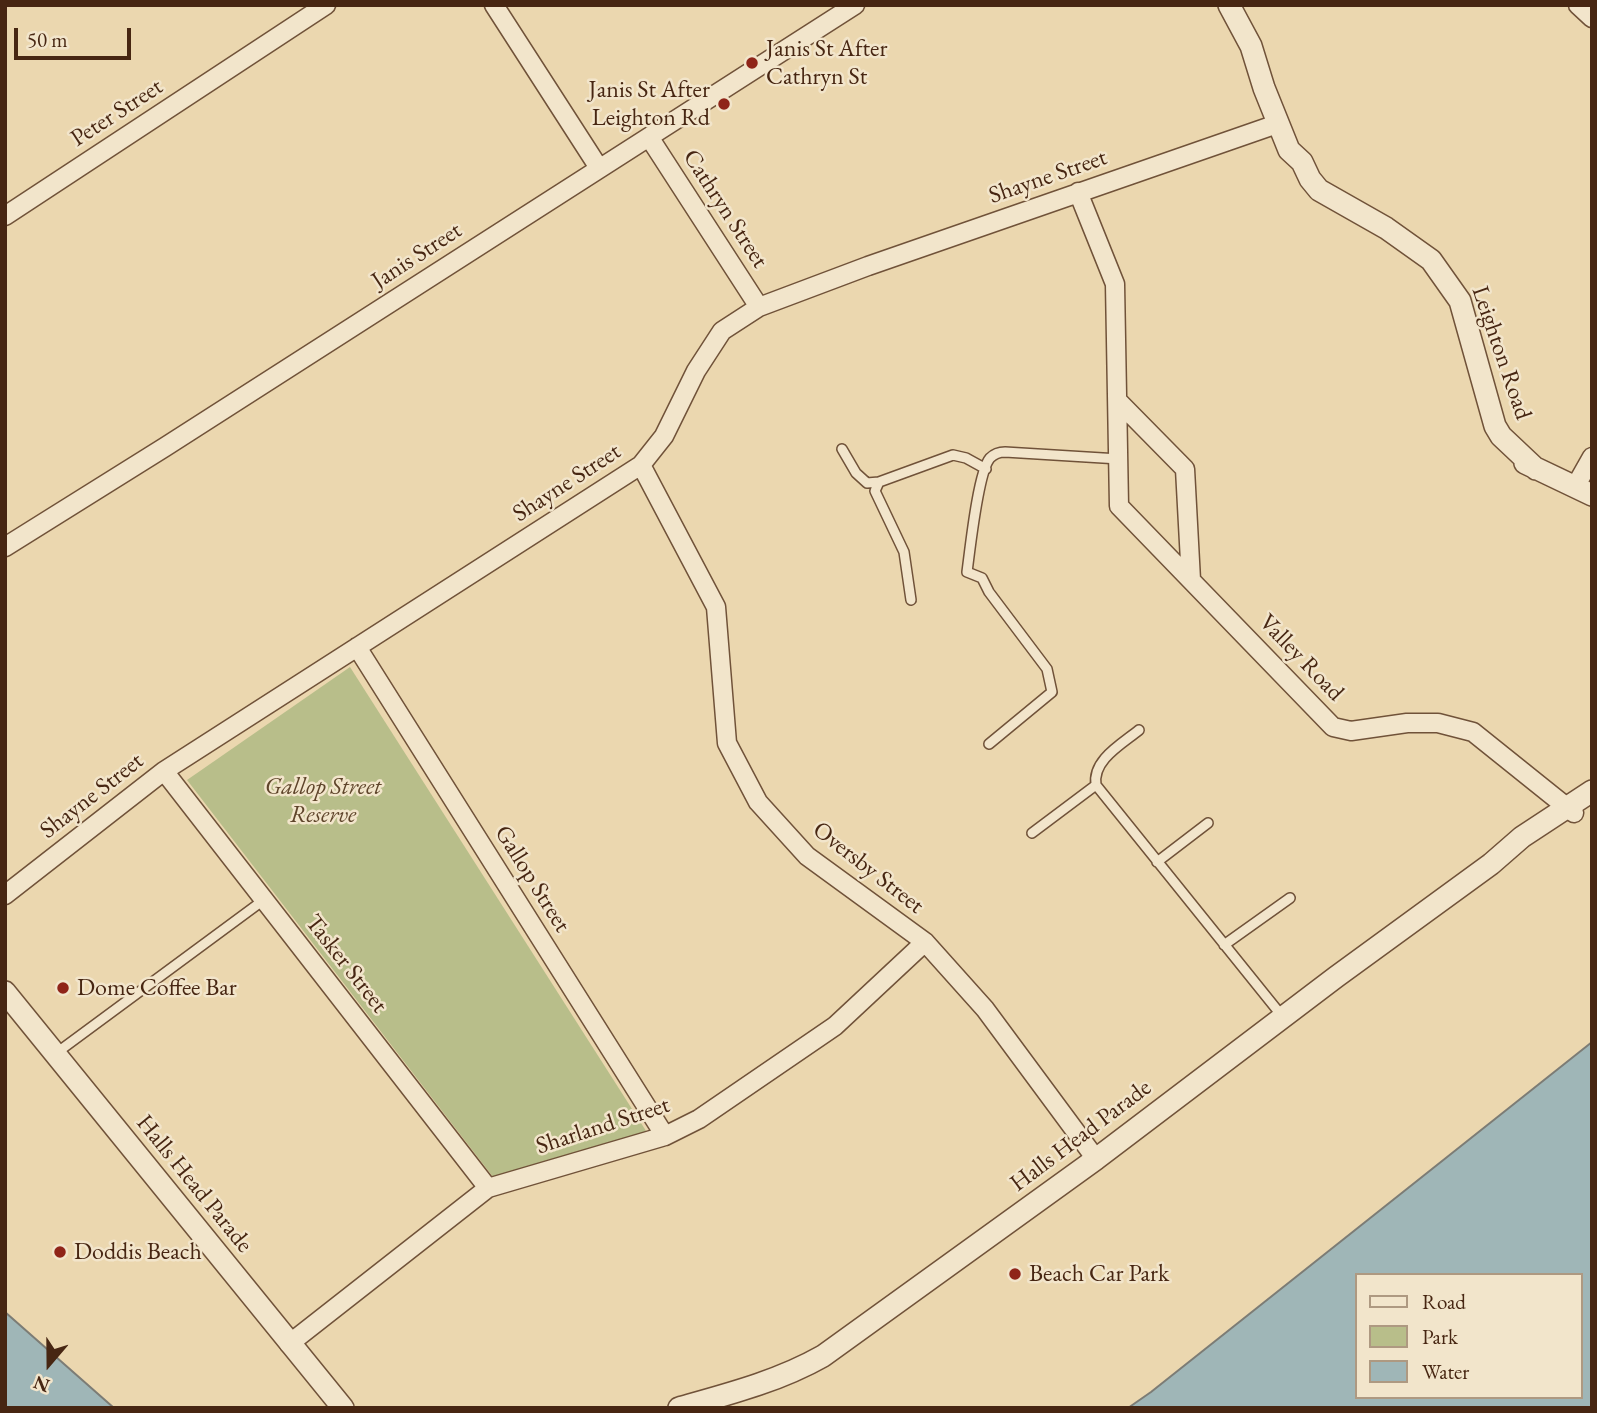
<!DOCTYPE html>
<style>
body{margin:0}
#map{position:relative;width:1597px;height:1413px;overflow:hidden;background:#ebd7af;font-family:"EB Garamond",serif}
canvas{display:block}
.frame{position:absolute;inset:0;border:7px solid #472612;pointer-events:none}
.legend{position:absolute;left:1355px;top:1273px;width:228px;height:126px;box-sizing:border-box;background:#f2e5cb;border:2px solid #ae9981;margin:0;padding:9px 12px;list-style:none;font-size:21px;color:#472612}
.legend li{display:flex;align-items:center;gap:14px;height:35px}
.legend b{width:35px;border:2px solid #ae9981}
.north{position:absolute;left:14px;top:1329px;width:70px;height:70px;-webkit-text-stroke:5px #f2e5cb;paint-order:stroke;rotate:200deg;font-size:19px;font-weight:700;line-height:28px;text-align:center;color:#472612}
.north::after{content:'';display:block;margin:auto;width:24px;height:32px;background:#472612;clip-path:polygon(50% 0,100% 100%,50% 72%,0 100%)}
.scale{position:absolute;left:14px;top:28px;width:117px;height:32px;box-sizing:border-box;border:4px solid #472612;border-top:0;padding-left:9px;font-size:21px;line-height:24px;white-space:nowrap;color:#472612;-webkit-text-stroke:5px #f2e5cb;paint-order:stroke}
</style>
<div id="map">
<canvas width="1597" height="1413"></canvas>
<div class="frame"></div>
<ul class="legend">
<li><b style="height:9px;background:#f2e5cb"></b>Road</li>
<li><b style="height:19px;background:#b8be8a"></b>Park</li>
<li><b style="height:19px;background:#9fb6b7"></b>Water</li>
</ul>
<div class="north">N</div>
<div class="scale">50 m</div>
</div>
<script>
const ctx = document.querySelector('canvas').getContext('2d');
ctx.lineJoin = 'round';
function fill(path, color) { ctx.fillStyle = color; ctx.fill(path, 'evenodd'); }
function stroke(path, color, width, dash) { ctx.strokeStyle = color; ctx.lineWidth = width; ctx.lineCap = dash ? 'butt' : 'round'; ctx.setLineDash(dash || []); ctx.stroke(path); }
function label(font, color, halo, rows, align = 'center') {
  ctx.font = font + ' "EB Garamond",serif'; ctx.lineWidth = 5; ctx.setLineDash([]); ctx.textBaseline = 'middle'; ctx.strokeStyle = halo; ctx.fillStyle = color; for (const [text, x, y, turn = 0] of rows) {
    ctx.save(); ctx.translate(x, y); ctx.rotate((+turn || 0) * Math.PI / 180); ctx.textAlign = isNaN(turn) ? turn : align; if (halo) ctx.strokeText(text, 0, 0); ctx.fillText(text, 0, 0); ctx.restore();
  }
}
const green = new Path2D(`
 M350 667 648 1134 493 1177 187 780Z`);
const water = new Path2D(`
 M1592 1042V1408H1128L1151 1392ZM1357 1275H1581V1397H1357Z
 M5 1312 114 1408H5Z`);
const service = new Path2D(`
 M842 449 856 473 867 483 879 482
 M911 600 904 552 875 491 879 482 953 455 966 458 986 469
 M1139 730C1122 744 1092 760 1096 785L1282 1016
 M989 744 1052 692 1047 669 989 592 982 578 967 572C970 550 978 472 990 458 995 453 999 452 1005 452L1119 459
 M1032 833 1096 785
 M1157 862 1208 823
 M1224 945 1290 898
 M55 1054 265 899`);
const minor = new Path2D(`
 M494 5 599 168
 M1578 5 1592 18
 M649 137 759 307
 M1078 192 1115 284 1119 506 1333 727 1351 731 1407 723H1438L1473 732 1574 813
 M5 216 326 5
 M1119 402 1185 469 1191 580
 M641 465 716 607 727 743 758 802 807 856 925 942 985 1009 1096 1159
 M1575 487 1592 457
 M5 547 165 447 855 5
 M357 647 665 1136
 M164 771 488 1188
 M5 895 164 771 641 465 664 436 696 371 722 331 759 307 868 266 1277 124
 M289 1344 488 1188 665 1136 699 1119 835 1026 925 942`);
const tertiary = new Path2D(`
 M1229 5 1251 46 1264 88 1289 150 1302 162 1310 179 1319 190 1386 228 1431 260 1460 301 1495 426 1501 436 1536 469
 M1525 463 1592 495
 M5 992 343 1408
 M679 1408C729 1394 779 1381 823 1356L1096 1159 1336 977 1491 864 1522 837 1592 791`);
const markers = [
 [752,63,7,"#8f2418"],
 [724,104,7,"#8f2418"],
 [63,988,7,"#8f2418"],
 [60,1252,7,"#8f2418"],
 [1015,1274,7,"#8f2418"]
];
const poiNames = [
 ["Janis St After",766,49],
 ["Cathryn St",766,77],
 ["Janis St After",710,90,"right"],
 ["Leighton Rd",710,118,"right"],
 ["Dome Coffee Bar",77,988],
 ["Doddis Beach",74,1252],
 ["Beach Car Park",1029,1274]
];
const streetNames = [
 ["Peter Street",117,113,-33],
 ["Shayne Street",1048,177,-19],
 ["Cathryn Street",725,209,57],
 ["Janis Street",417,256,-33],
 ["Leighton Road",1501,353,71],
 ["Shayne Street",567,483,-33],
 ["Valley Road",1301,658,46],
 ["Shayne Street",92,796,-38],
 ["Oversby Street",868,868,38],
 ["Gallop Street",532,879,58],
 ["Tasker Street",346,964,52],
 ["Sharland Street",603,1126,-18],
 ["Halls Head Parade",1081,1136,-37],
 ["Halls Head Parade",194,1184,51]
];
const parkNames = [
 ["Gallop Street",323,787],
 ["Reserve",323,815]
];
fill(green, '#b8be8a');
fill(water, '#9fb6b7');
stroke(water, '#7c7c75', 2);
stroke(service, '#705239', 12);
stroke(minor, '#705239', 21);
stroke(tertiary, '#705239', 24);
stroke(service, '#f2e5cb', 9);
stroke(minor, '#f2e5cb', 18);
stroke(tertiary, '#f2e5cb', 21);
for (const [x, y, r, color] of markers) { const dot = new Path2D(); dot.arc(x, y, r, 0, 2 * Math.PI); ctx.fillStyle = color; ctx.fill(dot); stroke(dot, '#f2e5cb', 2.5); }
label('24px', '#472612', '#f2e5cb', poiNames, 'left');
label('24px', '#472612', '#f2e5cb', streetNames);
label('italic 24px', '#5e442a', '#f2e5cb', parkNames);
</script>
